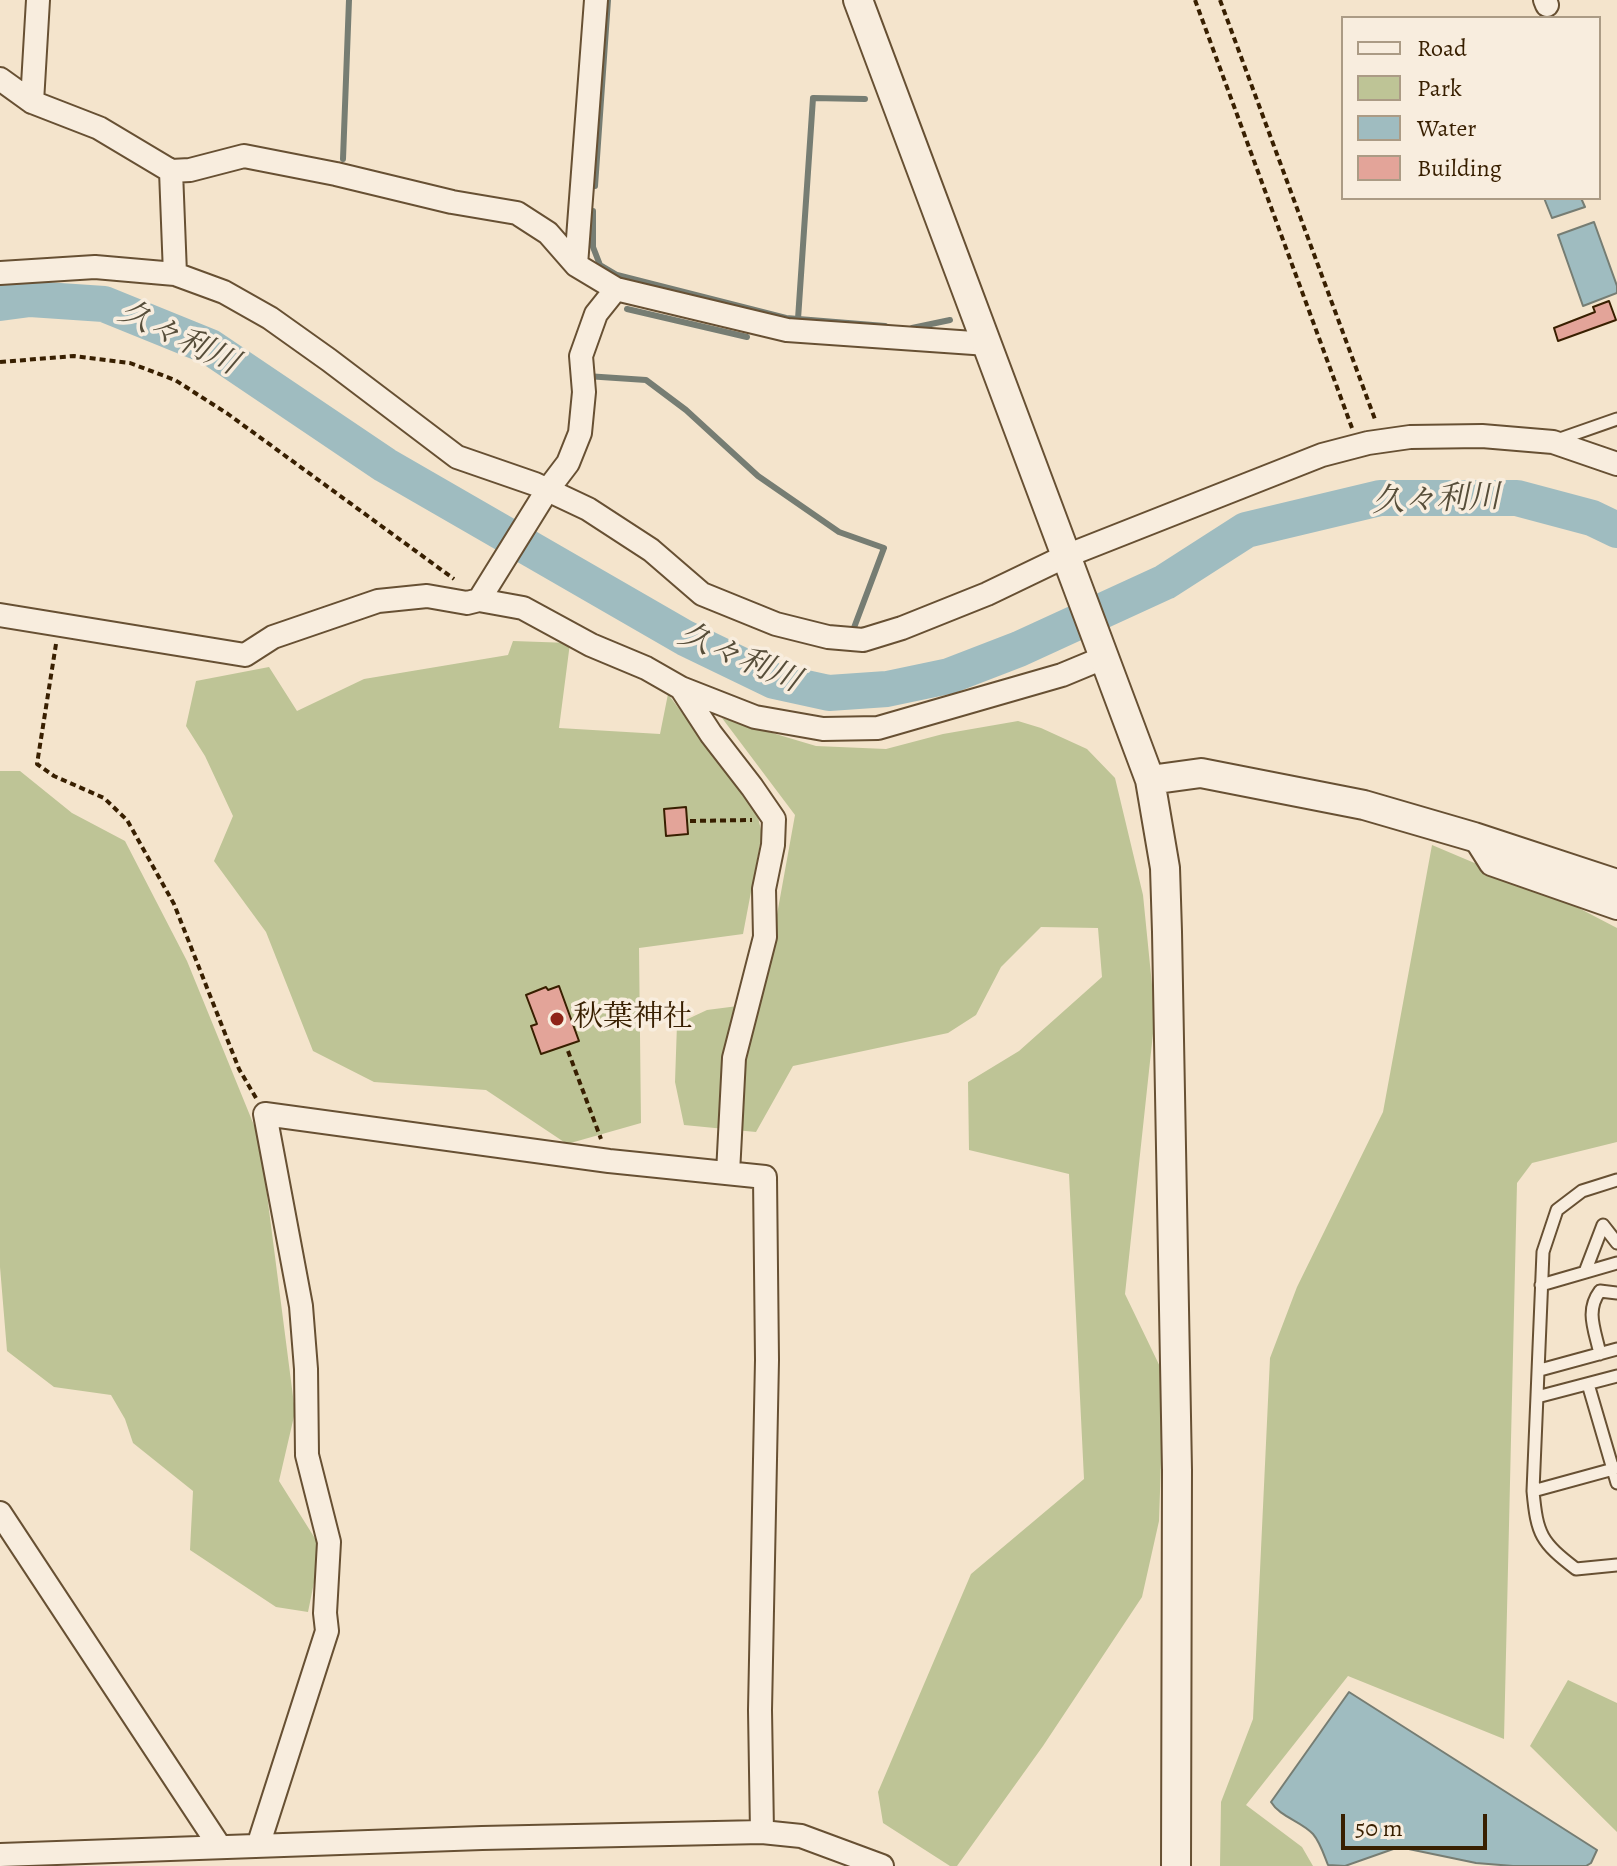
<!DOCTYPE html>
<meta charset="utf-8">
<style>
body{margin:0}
#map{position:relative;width:1617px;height:1866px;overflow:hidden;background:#f4e4cc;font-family:Alegreya,serif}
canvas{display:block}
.legend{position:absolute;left:1341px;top:16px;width:260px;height:184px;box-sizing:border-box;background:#f8edde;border:2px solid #ab9b85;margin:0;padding:10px 14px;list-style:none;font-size:24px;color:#381f00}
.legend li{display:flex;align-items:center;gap:16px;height:40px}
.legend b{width:40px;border:2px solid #ab9b85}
.scale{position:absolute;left:1341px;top:1814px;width:146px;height:36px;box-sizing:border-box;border:4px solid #381f00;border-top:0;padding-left:10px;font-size:24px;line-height:28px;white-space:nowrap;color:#381f00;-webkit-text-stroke:6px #f8edde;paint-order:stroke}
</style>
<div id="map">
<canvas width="1617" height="1866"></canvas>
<ul class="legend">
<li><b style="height:10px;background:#f8edde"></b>Road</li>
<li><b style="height:22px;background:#bec496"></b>Park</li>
<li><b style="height:22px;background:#9fbcc0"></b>Water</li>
<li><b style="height:22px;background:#e3a499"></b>Building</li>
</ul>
<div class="scale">50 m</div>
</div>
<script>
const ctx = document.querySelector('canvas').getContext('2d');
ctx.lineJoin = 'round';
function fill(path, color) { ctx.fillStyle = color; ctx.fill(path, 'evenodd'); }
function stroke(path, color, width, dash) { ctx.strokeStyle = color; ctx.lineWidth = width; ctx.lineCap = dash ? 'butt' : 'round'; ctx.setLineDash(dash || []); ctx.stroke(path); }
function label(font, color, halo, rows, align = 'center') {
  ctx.font = font + ' Alegreya,"Noto Serif JP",serif'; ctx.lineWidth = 7; ctx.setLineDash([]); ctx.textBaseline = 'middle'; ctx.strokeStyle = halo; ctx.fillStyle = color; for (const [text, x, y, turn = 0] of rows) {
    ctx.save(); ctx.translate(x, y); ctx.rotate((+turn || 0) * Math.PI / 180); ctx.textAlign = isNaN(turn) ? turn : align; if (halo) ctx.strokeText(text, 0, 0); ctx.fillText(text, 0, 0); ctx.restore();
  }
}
const green = new Path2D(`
 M513 641 570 643 559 728 660 734 668 694 757 813 762 834 743 934 639 948 641 1123 567 1144 486 1090 374 1082 313 1051 266 932 214 861 233 816 205 756 186 726 196 681 269 667 297 711 364 679 508 655Z
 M722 718 816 746 886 749 943 734 1018 721 1041 728 1087 749 1115 778 1143 895 1155 1015 1125 1294 1164 1375 1159 1521 1142 1597 1043 1746 957 1866H950L883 1823 878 1792 971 1574 1084 1479 1069 1174 969 1150 968 1082 1019 1051 1102 977 1098 928 1041 927 1001 967 976 1015 948 1033 793 1066 756 1132 684 1125 675 1082 677 1024 707 1010 761 1003 795 815Z
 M0 771H20L72 813 125 841 187 961 260 1140 295 1412 279 1481 321 1548 308 1612 276 1607 190 1550 193 1491 133 1443 125 1419 111 1395 54 1387 7 1351 0 1267Z
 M1432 845 1569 903 1617 928V1142L1532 1163 1517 1183 1504 1739 1348 1676 1246 1805 1302 1847 1313 1866H1220L1221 1802 1253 1719 1270 1358 1297 1287 1383 1112Z
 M1568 1680 1617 1703V1832L1530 1746Z`);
const water = new Path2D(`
 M1544 198H1581L1585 207 1552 218Z
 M1594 222 1617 286V293L1583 306 1558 235Z
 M1349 1692 1597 1850 1591 1863 1586 1866H1513L1476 1863 1399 1847 1345 1866 1328 1865C1324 1855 1320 1842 1313 1834 1301 1821 1280 1817 1271 1802Z`);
const stream = new Path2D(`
 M343 159 349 0
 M595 186 608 0
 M593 211V247L600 265 617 275 786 318 885 326
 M627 309 747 337
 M798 319 813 98 865 99
 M912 328 950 320
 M586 376 646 380 686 410 758 476 839 532 884 548 852 633`);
const river = new Path2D(`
 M0 303 30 299 104 304 210 347 385 465 685 638 774 681 829 693 887 689 949 676 1019 649 1165 582 1246 530 1380 498H1517L1592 518 1617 530`);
const building = new Path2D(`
 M1609 301 1616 320 1558 341 1554 328 1595 312 1593 307Z
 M686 807 688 834 666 836 664 809Z
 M559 986 579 1041 541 1054 531 1026 537 1024 526 995 546 987 548 990Z`);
const path = new Path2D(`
 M1195 0 1352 428
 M1220 0 1376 422
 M0 362 74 356 130 363 175 380 228 414 454 579
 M56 644 37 764 54 776 104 798 127 820 174 904 239 1069 256 1098
 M690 821 752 820
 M568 1051 601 1139`);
const service = new Path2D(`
 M1557 440 1617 419
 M1617 1180 1582 1191 1557 1210 1543 1252 1533 1491C1537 1535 1541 1542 1576 1569L1617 1565
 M1585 1272 1603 1225 1617 1243
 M1541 1285 1617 1263
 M1600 1354C1595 1330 1585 1311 1600 1291L1617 1293
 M1540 1370 1617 1349
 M1588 1384 1617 1483
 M1537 1397 1617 1376
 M1533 1491 1617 1468`);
const minor = new Path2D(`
 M1545 0 1547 5
 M0 79 32 102 99 128 171 171 190 170 244 156 336 174 452 202 517 213 548 233 576 265 616 289 787 330 988 344
 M32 102 38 0
 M171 171 175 274
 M576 265 596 0
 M0 273 95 267 175 274 224 292 270 318 329 360 457 457 535 484 588 509 651 550 702 594 776 624 828 637 863 640 902 628 987 594 1066 556 1322 455 1368 443 1410 437 1482 436 1553 442 1617 464
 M479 600 546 492 568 463 580 433 584 392 581 356 596 314 616 289
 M0 615 245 655 273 637 378 601 427 596 467 603 479 600 523 608 591 645 646 668 681 688 755 717 823 729 878 728 1062 675 1103 658
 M681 688 711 734 752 787 774 819 773 845 764 889 765 937 734 1058 728 1173
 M1474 837 1491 864 1617 908
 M0 1513 220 1847
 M258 1846 327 1631 325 1613 329 1542 307 1455 306 1369 301 1306 265 1114 609 1161 765 1177 767 1360 760 1710 762 1832
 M0 1855 482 1838 762 1832 801 1836 882 1866`);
const tertiary = new Path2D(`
 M858 0 1150 780 1165 868 1167 932 1177 1470 1176 1866
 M1150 780 1201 773 1364 805 1474 837 1617 884`);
const markers = [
 [557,1019,8,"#8f2418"]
];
const poiNames = [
 ["秋葉神社",573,1019]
];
const waterNames = [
 ["久々利川",178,339,26],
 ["久々利川",1436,501,-2],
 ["久々利川",739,659,23]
];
fill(green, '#bec496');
fill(water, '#9fbcc0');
stroke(water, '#767d73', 2);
stroke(stream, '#767d73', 6);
stroke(river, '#9fbcc0', 36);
fill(building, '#e3a499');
stroke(building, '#381f00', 2);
stroke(service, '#675033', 15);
stroke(minor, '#675033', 26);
stroke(tertiary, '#675033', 32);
stroke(path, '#381f00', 4, [6, 4]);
stroke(service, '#f8edde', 11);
stroke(minor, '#f8edde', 22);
stroke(tertiary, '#f8edde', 28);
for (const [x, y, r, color] of markers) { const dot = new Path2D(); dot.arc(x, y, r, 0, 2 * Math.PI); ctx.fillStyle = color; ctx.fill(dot); stroke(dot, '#f8edde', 3); }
label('30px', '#381f00', '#f8edde', poiNames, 'left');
label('italic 32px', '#574e3a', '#f8edde', waterNames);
</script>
